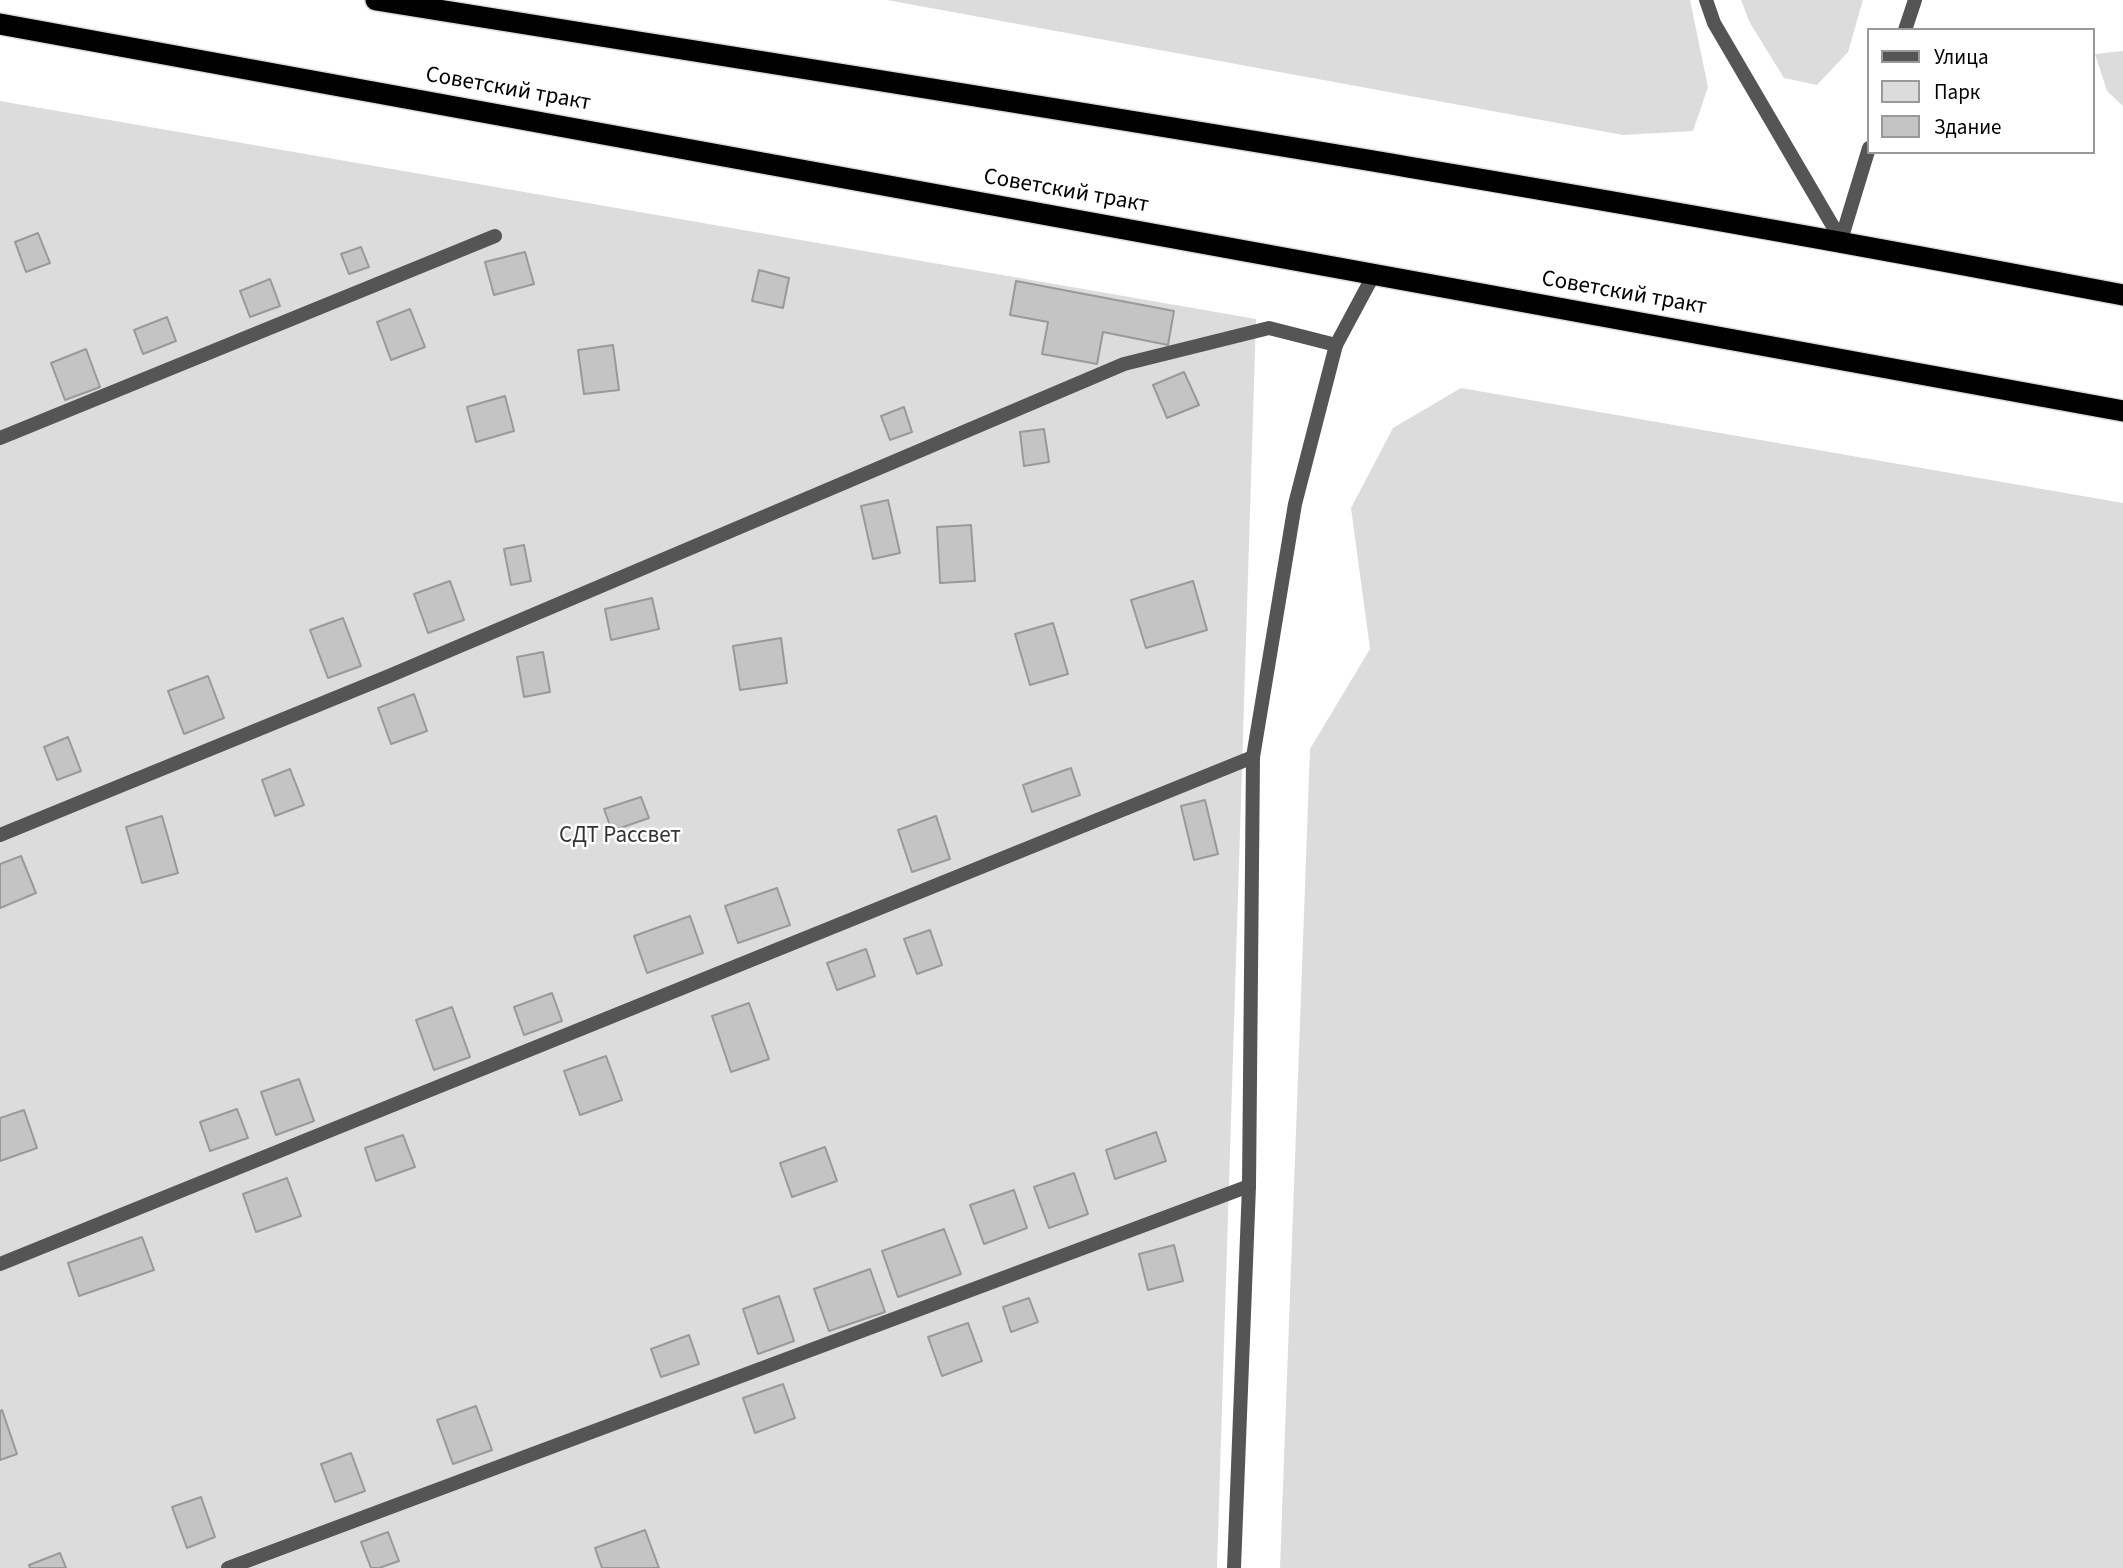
<!DOCTYPE html>
<meta charset="utf-8">
<style>
body{margin:0}
#map{position:relative;width:2123px;height:1568px;overflow:hidden;background:#fff;font-family:"Source Sans 3",sans-serif}
canvas{display:block}
.legend{position:absolute;left:1867px;top:28px;width:228px;height:126px;box-sizing:border-box;background:#fff;border:2px solid #999;margin:0;padding:9px 12px;list-style:none;font-size:21px;color:#000}
.legend li{display:flex;align-items:center;gap:14px;height:35px}
.legend b{width:35px;border:2px solid #999}
</style>
<div id="map">
<canvas width="2123" height="1568"></canvas>
<ul class="legend">
<li><b style="height:9px;background:#555"></b>Улица</li>
<li><b style="height:19px;background:#dcdcdc"></b>Парк</li>
<li><b style="height:19px;background:#c4c4c4"></b>Здание</li>
</ul>
</div>
<script>
const ctx = document.querySelector('canvas').getContext('2d');
ctx.lineJoin = 'round';
function fill(path, color) { ctx.fillStyle = color; ctx.fill(path, 'evenodd'); }
function stroke(path, color, width, dash) { ctx.strokeStyle = color; ctx.lineWidth = width; ctx.lineCap = dash ? 'butt' : 'round'; ctx.setLineDash(dash || []); ctx.stroke(path); }
function label(font, color, halo, rows, align = 'center') {
  ctx.font = font + ' "Source Sans 3",sans-serif'; ctx.lineWidth = 5; ctx.setLineDash([]); ctx.textBaseline = 'middle'; ctx.strokeStyle = halo; ctx.fillStyle = color; for (const [text, x, y, turn = 0] of rows) {
    ctx.save(); ctx.translate(x, y); ctx.rotate((+turn || 0) * Math.PI / 180); ctx.textAlign = isNaN(turn) ? turn : align; if (halo) ctx.strokeText(text, 0, 0); ctx.fillText(text, 0, 0); ctx.restore();
  }
}
const green = new Path2D(`
 M887 0H1690L1708 87 1693 131 1623 135Z
 M1741 0H1863L1848 52 1817 85 1784 78 1750 23Z
 M2123 51V106L2107 91 2095 54Z
 M0 101 1256 319 1217 1568H0Z
 M1461 388 2123 503V1568H1280L1310 749 1370 649 1351 508 1393 428Z`);
const building = new Path2D(`
 M38 233 50 263 26 272 15 242Z
 M361 247 369 267 349 274 341 254Z
 M525 252 534 284 494 295 485 262Z
 M759 270 789 278 783 308 752 301Z
 M270 279 280 306 250 317 240 291Z
 M1016 281 1174 311 1168 345 1103 332 1097 364 1042 354 1048 322 1010 315Z
 M410 309 425 347 391 360 377 322Z
 M167 317 176 341 143 354 134 330Z
 M613 345 619 390 584 394 578 350Z
 M86 349 100 387 65 400 51 363Z
 M1184 372 1199 405 1167 418 1153 385Z
 M505 396 514 431 476 442 467 407Z
 M904 407 912 432 890 440 881 416Z
 M1044 429 1049 462 1024 466 1020 432Z
 M888 500 900 553 873 559 861 506Z
 M971 525 975 581 940 583 937 527Z
 M524 545 531 581 511 585 504 549Z
 M450 581 464 620 428 633 414 594Z
 M1193 581 1207 630 1146 648 1131 600Z
 M652 598 659 629 611 640 605 609Z
 M343 618 361 666 328 678 310 630Z
 M1053 623 1068 674 1030 685 1015 634Z
 M781 638 787 683 740 690 733 646Z
 M543 652 550 692 524 697 517 657Z
 M208 676 224 718 184 734 168 691Z
 M414 694 427 731 391 744 378 708Z
 M68 737 81 771 57 780 44 747Z
 M1071 768 1080 795 1032 812 1023 785Z
 M290 769 304 805 275 816 262 780Z
 M641 797 649 818 612 831 604 809Z
 M1205 800 1218 854 1194 860 1181 806Z
 M162 816 178 873 142 883 126 827Z
 M936 816 950 859 912 872 898 830Z
 M21 856 36 893 0 908V864Z
 M777 888 790 925 738 943 725 906Z
 M690 916 703 953 647 973 634 936Z
 M930 930 942 965 917 974 904 939Z
 M866 949 875 976 837 990 827 963Z
 M552 993 562 1021 524 1035 514 1007Z
 M749 1003 769 1059 731 1072 712 1016Z
 M452 1007 470 1057 434 1070 416 1020Z
 M606 1056 622 1100 580 1115 564 1071Z
 M299 1079 314 1121 276 1135 261 1092Z
 M237 1109 248 1138 210 1151 200 1122Z
 M24 1110 37 1148 0 1161V1118Z
 M1156 1132 1166 1161 1115 1179 1106 1150Z
 M403 1135 415 1167 376 1181 365 1148Z
 M825 1147 837 1181 792 1197 780 1163Z
 M1074 1173 1088 1214 1049 1228 1034 1187Z
 M287 1178 301 1216 256 1232 243 1194Z
 M1014 1190 1027 1228 984 1244 970 1205Z
 M944 1229 961 1274 898 1297 882 1251Z
 M142 1237 154 1270 79 1296 68 1263Z
 M1174 1245 1183 1281 1148 1290 1139 1254Z
 M870 1269 885 1312 829 1331 814 1289Z
 M779 1296 794 1341 758 1354 743 1309Z
 M1029 1298 1038 1322 1011 1332 1003 1307Z
 M968 1323 982 1361 942 1376 928 1337Z
 M689 1335 699 1364 661 1377 651 1349Z
 M783 1384 795 1418 755 1433 743 1398Z
 M476 1406 492 1450 453 1464 437 1420Z
 M2 1410 17 1454 0 1460V1411Z
 M351 1453 365 1491 335 1502 321 1464Z
 M201 1497 215 1537 187 1548 172 1507Z
 M645 1530 659 1568H602L595 1548Z
 M388 1532 399 1561 379 1568H371L361 1542Z
 M60 1553 66 1568H30L29 1565Z`);
const lane = new Path2D(`
 M1905 30 1915 0
 M1841 240 1869 148
 M0 438 495 236
 M0 835 389 676 1124 364 1269 328 1336 345
 M0 1264 1253 757
 M228 1568 1249 1186`);
const street = new Path2D(`
 M1706 0 1714 23 1841 240
 M1234 1568 1249 1186 1253 757 1295 504 1336 345 1373 276`);
const highway = new Path2D(`
 M376 0C959 94 1543 183 2123 295
 M0 24 2123 411`);
const streetNames = [
 ["Советский тракт",508,90,10],
 ["Советский тракт",1066,192,10],
 ["Советский тракт",1624,294,10]
];
const parkNames = [
 ["СДТ Рассвет",620,837]
];
fill(green, '#dcdcdc');
fill(building, '#c4c4c4');
stroke(building, '#999', 2);
stroke(highway, '#dbdbdb', 24);
stroke(lane, '#555', 14);
stroke(street, '#555', 14);
stroke(highway, '#000', 21);
label('23px', '#000', '#fff', streetNames);
label('23px', '#333', '#fff', parkNames);
</script>
